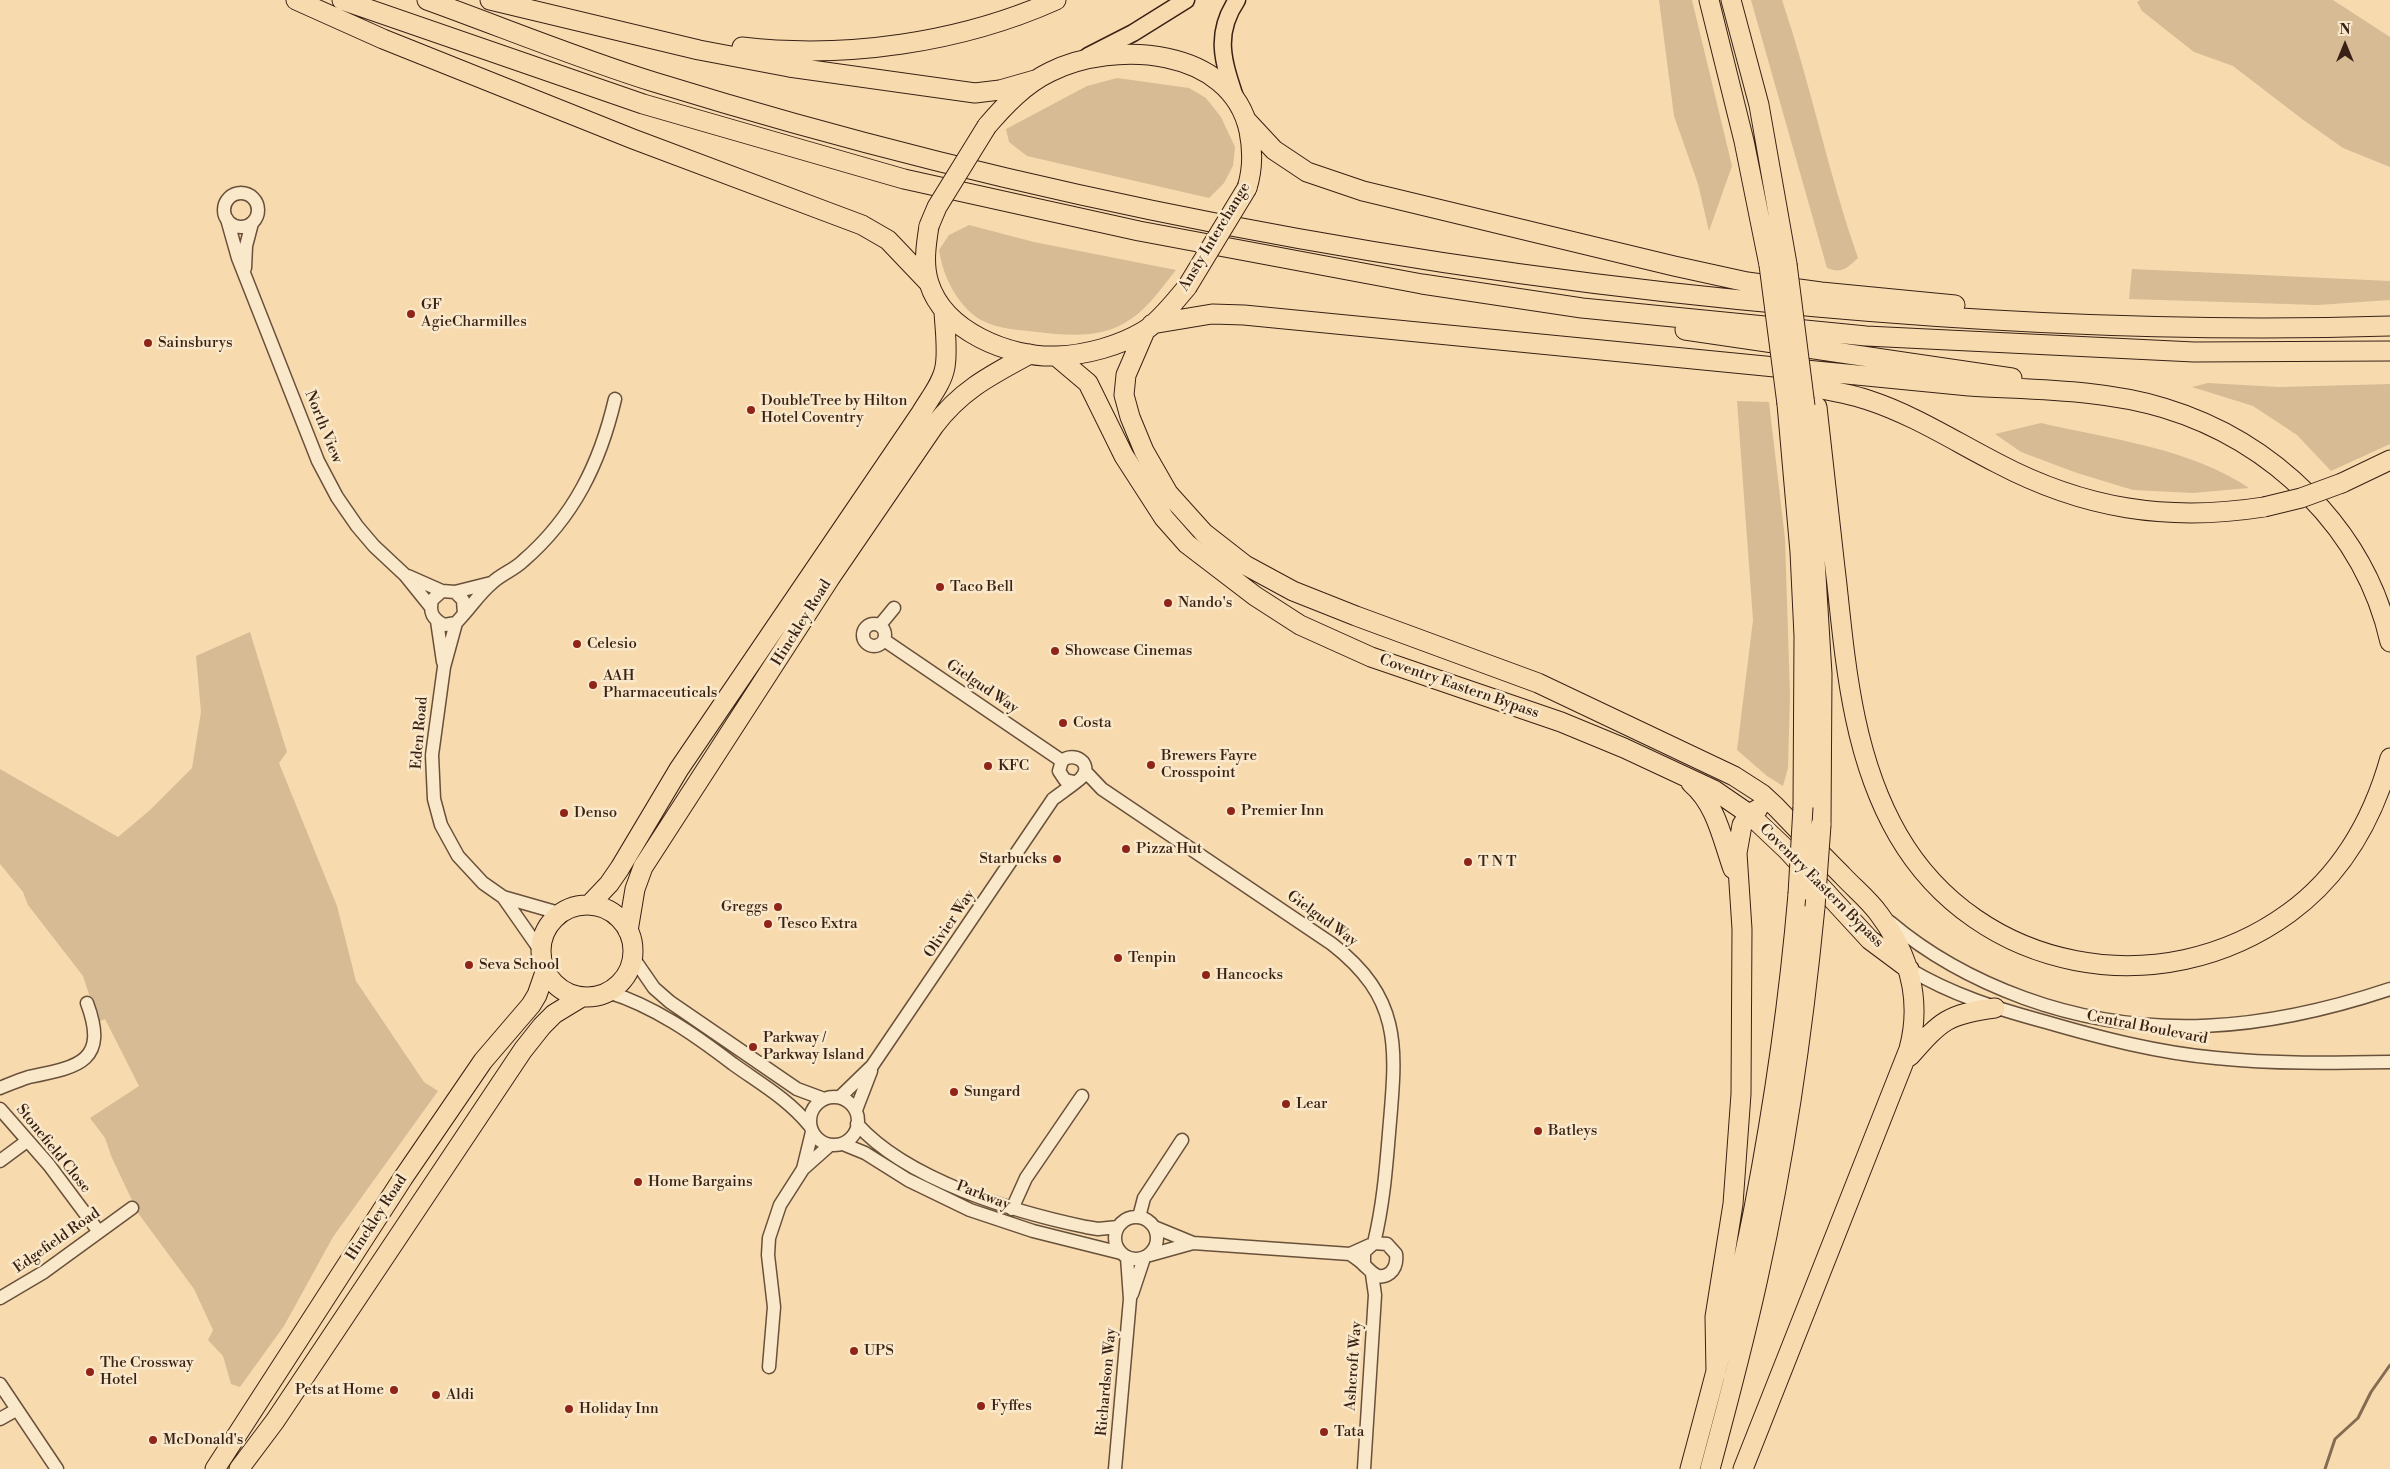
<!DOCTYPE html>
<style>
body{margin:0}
#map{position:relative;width:2390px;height:1469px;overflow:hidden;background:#f7dbae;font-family:"Libre Bodoni",serif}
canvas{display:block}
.north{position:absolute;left:2320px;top:20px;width:50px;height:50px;-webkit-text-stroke:4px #fae8ca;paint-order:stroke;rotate:0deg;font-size:14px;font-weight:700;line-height:20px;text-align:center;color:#3a2115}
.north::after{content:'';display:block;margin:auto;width:18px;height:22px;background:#3a2115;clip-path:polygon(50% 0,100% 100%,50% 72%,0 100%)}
</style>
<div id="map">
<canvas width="2390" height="1469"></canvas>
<div class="north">N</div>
</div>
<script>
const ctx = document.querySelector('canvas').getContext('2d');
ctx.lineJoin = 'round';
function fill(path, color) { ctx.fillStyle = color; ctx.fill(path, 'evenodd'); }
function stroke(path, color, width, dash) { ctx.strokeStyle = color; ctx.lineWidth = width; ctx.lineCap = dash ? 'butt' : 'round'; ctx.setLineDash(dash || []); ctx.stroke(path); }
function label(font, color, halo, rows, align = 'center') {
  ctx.font = font + ' "Libre Bodoni",serif'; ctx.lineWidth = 5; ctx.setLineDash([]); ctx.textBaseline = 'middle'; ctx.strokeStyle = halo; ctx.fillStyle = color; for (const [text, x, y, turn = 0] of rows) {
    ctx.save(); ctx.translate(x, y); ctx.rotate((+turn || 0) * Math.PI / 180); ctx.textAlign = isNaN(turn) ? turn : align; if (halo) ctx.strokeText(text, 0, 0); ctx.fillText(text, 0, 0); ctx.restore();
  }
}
const green = new Path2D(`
 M1659 0H1692L1732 166 1709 231 1698 184 1674 116Z
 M1751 0H1782C1811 85 1828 173 1858 258 1847 268 1842 274 1827 268Z
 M2140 0H2333L2390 37V167L2343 148 2302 119 2233 66 2194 52 2142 11 2137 2Z
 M1117 78 1189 88 1206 98 1221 117 1235 147 1233 166 1224 183 1209 198 1027 156 1009 142 1006 129 1087 86Z
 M969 225 1034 242 1176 270C1157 294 1140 320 1109 330 1087 337 1060 335 1037 332 1019 330 998 329 981 320 957 306 943 276 939 250L949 235Z
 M2132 269 2390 281V300L2318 305 2129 299Z
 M2208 383 2279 387 2390 384V444L2331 471 2297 435 2253 406 2192 387Z
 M1737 401 1769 402 1785 539 1790 695 1788 768 1783 786 1767 776 1737 750 1753 620Z
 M2041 423C2109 439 2190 448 2249 488L2193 493 2133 490 2077 473 2021 452 1995 434Z
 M250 632 287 752 279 763 337 906 356 981 424 1082 438 1091 333 1237 284 1326 240 1387 231 1384 223 1356 208 1340 213 1330 194 1289 138 1213 112 1158 105 1138 90 1118 139 1086 105 1019 98 1022 83 976 28 905 23 892 0 864V769L118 837 150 810 192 768 201 712 196 656Z`);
const stream = new Path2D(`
 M2325 1469 2335 1439 2358 1418 2371 1392 2390 1365`);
const minor = new Path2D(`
 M224 210a17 17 0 1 1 34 0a17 17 0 1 1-34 0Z
 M227 219 238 258 318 461 337 497 357 526 374 546 405 575 430 606
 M245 268 246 246 252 223
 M408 576 442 591
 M455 592 491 583
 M464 614C473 604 481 592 492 583 501 574 514 570 523 561 574 517 600 463 615 399
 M437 621 443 662
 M456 623 444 625C433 619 429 613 432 600L442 591 455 592 463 600 464 614 456 623 444 667 432 755 434 799 441 825 458 856 483 883 503 897 559 913
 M863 635a11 11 0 1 1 22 0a11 11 0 1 1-22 0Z
 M880 625 894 608
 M884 640 1062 761
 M1085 771 1102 789 1332 944C1404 1000 1396 1050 1389 1133 1386 1170 1383 1206 1374 1243
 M503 897 540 950
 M1890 922C1930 956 1975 980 2024 998 2148 1043 2267 1030 2390 989
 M634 959 654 988 670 1002 797 1089 824 1099
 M1909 969C1952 995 1998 1009 2046 1022 2101 1038 2159 1053 2216 1058 2274 1064 2332 1063 2390 1062
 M608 992C654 1006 695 1035 733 1064 761 1084 788 1099 810 1126
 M0 1088C10 1084 19 1080 29 1077 78 1067 109 1062 87 1003
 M840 1097 872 1066 1053 799C1058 795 1080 780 1082 777 1093 763 1074 751 1062 761L1059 771 1065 780 1074 782
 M810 1121a24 24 0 1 1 48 0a24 24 0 1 1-48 0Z
 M0 1109 49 1165 99 1232
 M856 1110 871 1071
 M857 1124C907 1180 1014 1212 1086 1227L1098 1229 1118 1227
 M843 1144 865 1153 908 1180 970 1210 1033 1231 1121 1253
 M0 1161 27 1141
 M803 1169 830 1145
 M1012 1209 1026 1178 1082 1096
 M1115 1238a21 21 0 1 1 42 0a21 21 0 1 1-42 0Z
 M1139 1217 1144 1198 1182 1140
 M1154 1227 1193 1243 1350 1254 1370 1245
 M1350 1254C1354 1257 1359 1260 1363 1264 1371 1271 1378 1282 1390 1273 1396 1268 1397 1262 1396 1254L1387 1244 1374 1243 1364 1252V1264
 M1150 1255 1193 1243
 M1132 1294 1144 1258
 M0 1298 44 1272 132 1208
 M769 1367 774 1307 768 1255 769 1238 780 1205 803 1169 812 1132
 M0 1384 57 1469
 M0 1419 16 1410
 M1115 1469 1130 1299 1127 1257
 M1364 1469 1375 1295 1372 1274`);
const major = new Path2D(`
 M1088 56 1133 33 1186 0
 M1235 97C1223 61 1214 34 1237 0`);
const highway = new Path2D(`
 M296 0 383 39 633 139 862 225 888 240 928 282
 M342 0 643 104 904 179 1139 231 1422 284 1582 308 1866 336 2194 352 2390 351
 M427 0C502 27 577 58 654 82 1032 199 1423 273 1817 307 2007 324 2199 332 2390 326
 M490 0 699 50 789 67 975 93 1000 90 1035 80
 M1709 0 1744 141 1769 265
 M1731 0 1759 105 1787 264
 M742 47C845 59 960 43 1056 0
 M1247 121 1274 150 1307 172 1363 191 1674 266 1747 282 1821 292 1955 305
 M987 126C1005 105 1025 84 1050 72 1114 40 1231 47 1249 131 1253 151 1253 169 1247 188
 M929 226C926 245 923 265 929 283 944 331 1009 358 1057 356 1086 355 1119 346 1144 331 1160 321 1175 301 1187 287
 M1152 324 1212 314 1244 315 1969 386C2033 390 2102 389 2164 408 2273 441 2365 529 2390 642
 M1685 330 2012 378
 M1145 331 1126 375 1124 395 1130 417 1144 451 1168 493 1204 533 1245 565 1293 591 1356 616 1538 683 1734 776 1762 794 1776 807C1798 830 1820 853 1842 875 1854 888 1869 900 1879 914 1909 954 1922 1000 1909 1049L1743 1469
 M1056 356 1088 383 1124 456 1164 518 1187 544 1255 596 1300 625 1371 657 1561 722 1624 748 1714 790 1749 814 1787 850 1870 940 1909 969
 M1787 383C1814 388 1842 391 1868 400 1914 415 1954 441 1997 463 2084 509 2168 522 2264 507
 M1787 404 1800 552 1804 636 1803 807
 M1817 407C1824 467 1830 526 1837 585 1846 670 1854 759 1898 835 1978 973 2161 1006 2289 913 2341 875 2373 819 2390 758
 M1806 412 1822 674 1821 825
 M2342 483 2390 460
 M1691 783C1716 804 1722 838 1733 869
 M590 904 609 884 620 868 679 769 921 413C929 399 942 384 945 367 948 350 945 330 944 312
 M541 951a46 46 0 1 1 92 0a46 46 0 1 1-92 0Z
 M628 931 635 889 643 867 830 578 934 426C961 390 991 375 1030 354
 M1910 1056C1941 1021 1947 1014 1995 1008
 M1716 1373 1715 1317 1733 1204 1741 1094 1742 929 1737 853 1742 825 1749 814 1758 809
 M215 1469 403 1178 483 1061 531 1005 537 995 545 972
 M239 1469 275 1421 523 1050 542 1026 554 1014 582 997
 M1690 1469C1713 1383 1737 1296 1754 1208 1774 1104 1789 1000 1798 894
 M1710 1469C1727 1406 1744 1342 1758 1278 1785 1156 1803 1031 1815 907`);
const highwayBridge = new Path2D(`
 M929 226 937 207 987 126
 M1787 264 1805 406
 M1769 265 1787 404
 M1187 287 1247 188
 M2264 507 2301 498 2342 483
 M1798 894 1803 807
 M1815 907 1821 825`);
const markers = [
 [411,314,5,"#8f2418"],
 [148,343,5,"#8f2418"],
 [751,410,5,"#8f2418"],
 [940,587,5,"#8f2418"],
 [1168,603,5,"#8f2418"],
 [577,644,5,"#8f2418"],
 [1055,651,5,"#8f2418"],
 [593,685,5,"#8f2418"],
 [1063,723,5,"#8f2418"],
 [1151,765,5,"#8f2418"],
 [988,766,5,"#8f2418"],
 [1231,811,5,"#8f2418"],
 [564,813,5,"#8f2418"],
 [1126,849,5,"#8f2418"],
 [1057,859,5,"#8f2418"],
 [1468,862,5,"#8f2418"],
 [778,907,5,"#8f2418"],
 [768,924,5,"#8f2418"],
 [1118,958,5,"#8f2418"],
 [469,965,5,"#8f2418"],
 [1206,975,5,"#8f2418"],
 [753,1047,5,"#8f2418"],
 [954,1092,5,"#8f2418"],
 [1286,1104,5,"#8f2418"],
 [1538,1131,5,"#8f2418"],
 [638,1182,5,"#8f2418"],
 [854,1351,5,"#8f2418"],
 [90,1372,5,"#8f2418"],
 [394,1390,5,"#8f2418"],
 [436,1395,5,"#8f2418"],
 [981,1406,5,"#8f2418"],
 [569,1409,5,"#8f2418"],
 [1324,1432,5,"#8f2418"],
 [153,1440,5,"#8f2418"]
];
const streetNames = [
 ["Ansty Interchange",1215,237,-59],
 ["North View",323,427,68],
 ["Hinckley Road",802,623,-58],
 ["Gielgud Way",982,687,34],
 ["Coventry Eastern Bypass",1459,687,19],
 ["Eden Road",420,733,-85],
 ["Coventry Eastern Bypass",1821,886,45],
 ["Gielgud Way",1322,919,36],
 ["Olivier Way",950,924,-56],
 ["Central Boulevard",2147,1028,11],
 ["Stonefield Close",53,1149,51],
 ["Parkway",983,1196,21],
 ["Hinckley Road",377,1218,-57],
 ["Edgefield Road",57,1241,-35],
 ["Ashcroft Way",1354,1366,-86],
 ["Richardson Way",1107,1382,-85]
];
const poiNames = [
 ["GF",421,305],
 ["AgieCharmilles",421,322],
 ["Sainsburys",158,343],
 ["DoubleTree by Hilton",761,401],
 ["Hotel Coventry",761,418],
 ["Taco Bell",950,587],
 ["Nando's",1178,603],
 ["Celesio",587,644],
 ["Showcase Cinemas",1065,651],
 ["AAH",603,676],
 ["Pharmaceuticals",603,693],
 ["Costa",1073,723],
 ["Brewers Fayre",1161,756],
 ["Crosspoint",1161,773],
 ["KFC",998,766],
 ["Premier Inn",1241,811],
 ["Denso",574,813],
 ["Pizza Hut",1136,849],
 ["Starbucks",1047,859,"right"],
 ["T N T",1478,862],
 ["Greggs",768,907,"right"],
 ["Tesco Extra",778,924],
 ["Tenpin",1128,958],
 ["Seva School",479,965],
 ["Hancocks",1216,975],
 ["Parkway /",763,1038],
 ["Parkway Island",763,1055],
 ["Sungard",964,1092],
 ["Lear",1296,1104],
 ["Batleys",1548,1131],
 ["Home Bargains",648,1182],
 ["UPS",864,1351],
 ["The Crossway",100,1363],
 ["Hotel",100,1380],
 ["Pets at Home",384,1390,"right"],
 ["Aldi",446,1395],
 ["Fyffes",991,1406],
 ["Holiday Inn",579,1409],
 ["Tata",1334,1432],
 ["McDonald's",163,1440]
];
fill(green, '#d7bb94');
stroke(stream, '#856b52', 3);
stroke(minor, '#69503b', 15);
stroke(major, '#3a2115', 19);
stroke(highway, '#3a2115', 21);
stroke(minor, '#fae8ca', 12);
stroke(major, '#f7dbae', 16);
stroke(highway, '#f7dbae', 19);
stroke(highwayBridge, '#3a2115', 21, []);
stroke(highwayBridge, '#f7dbae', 19);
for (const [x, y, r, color] of markers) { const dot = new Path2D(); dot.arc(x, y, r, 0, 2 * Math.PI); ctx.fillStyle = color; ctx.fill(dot); stroke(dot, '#fae8ca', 2); }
label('15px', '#3a2115', '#fae8ca', streetNames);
label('15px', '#3a2115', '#fae8ca', poiNames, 'left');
</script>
